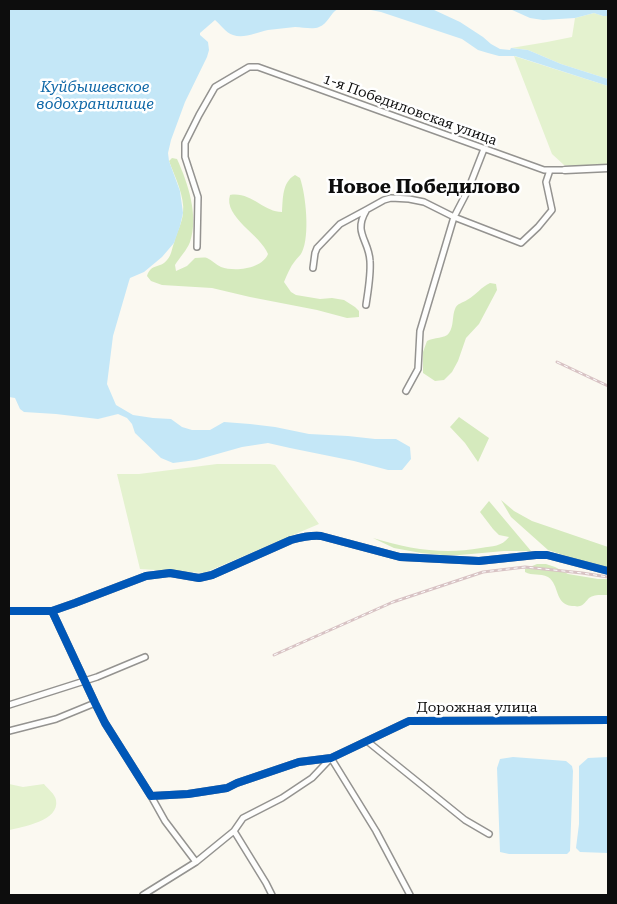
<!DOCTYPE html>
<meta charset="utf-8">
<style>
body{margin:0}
#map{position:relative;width:617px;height:904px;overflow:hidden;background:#fbf9f1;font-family:"Roboto Serif",serif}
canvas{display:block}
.frame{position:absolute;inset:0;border:10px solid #0d0d0d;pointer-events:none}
</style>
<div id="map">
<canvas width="617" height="904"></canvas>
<div class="frame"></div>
</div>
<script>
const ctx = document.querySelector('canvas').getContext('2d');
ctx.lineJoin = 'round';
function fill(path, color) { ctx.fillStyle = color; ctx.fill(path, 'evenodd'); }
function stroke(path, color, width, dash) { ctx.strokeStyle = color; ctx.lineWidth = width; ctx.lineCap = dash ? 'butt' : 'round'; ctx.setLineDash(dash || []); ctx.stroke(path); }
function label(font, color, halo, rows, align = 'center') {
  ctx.font = font + ' "Roboto Serif",serif'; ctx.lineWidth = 5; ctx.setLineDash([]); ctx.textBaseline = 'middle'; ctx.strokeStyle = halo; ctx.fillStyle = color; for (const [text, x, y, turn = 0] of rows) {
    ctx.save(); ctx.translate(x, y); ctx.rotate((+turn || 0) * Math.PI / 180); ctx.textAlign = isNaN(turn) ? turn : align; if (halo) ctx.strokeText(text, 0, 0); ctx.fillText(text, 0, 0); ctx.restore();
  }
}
const green = new Path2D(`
 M594 13 603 16H608V79L561 64 528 50 511 48 547 42 572 37 575 18Z
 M514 56 608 86V165L582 167 564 165 552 154Z
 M217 464H270L275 465 319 524 204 573 140 569 117 474H139Z
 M9 784 23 787 44 784C48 789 55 794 56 800 60 821 22 827 9 830Z`);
const forest = new Path2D(`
 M172 158 177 159C188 183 199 216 190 242 187 250 180 257 175 265L176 271 187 266 195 258C199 258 204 257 207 258 212 260 216 265 221 267 235 272 262 269 268 254 261 235 223 217 230 195 250 191 264 212 282 212 283 199 282 182 295 175L300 178C306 195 310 236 302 252 301 255 297 258 295 261 290 267 287 275 284 282L291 292 296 295 320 299 332 298 344 300 355 307 359 311V317L347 318 317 310 250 297 212 288 162 285 151 281 147 276C151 263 160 269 167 260 172 254 171 251 174 243 176 233 182 224 183 213 185 197 175 177 169 161Z
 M490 283 496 284 497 290 479 324 466 338 458 361 452 372 444 380 435 381 423 373V352L427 341C434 337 445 339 449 333 454 326 452 316 455 309 457 303 463 303 467 300 476 295 481 287 490 283Z
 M459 417 489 438 478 462 465 443 450 427Z
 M501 500 514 511 532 521 608 547V567L572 558 548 550 511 517Z
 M489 501 531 551H504L460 555H443L421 553 394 548 373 538C409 549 443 555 481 548 493 546 501 547 509 537L499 535 493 529 480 512Z
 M537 564H546L555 567 568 574 598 579H608V595C602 595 594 594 589 598 586 601 584 605 580 606 577 607 575 606 572 606 554 604 560 585 548 577 540 573 532 576 525 572V569Z`);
const water = new Path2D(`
 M9 9H338C330 13 328 24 319 27 312 30 303 27 295 27 286 28 277 29 268 30 257 32 244 39 233 35 226 33 220 24 215 20L200 33V35L208 42 209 50 207 57 185 102 171 140 168 153 169 161 180 191 183 213 180 226 174 243 162 257 144 272 130 278 129 281 113 336 107 384 116 405 133 415 153 418 171 419 182 427 192 430H210L224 422 250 424 275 427 309 434 348 436 375 439H396L410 447 411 459 402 470H388L354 461 290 448 268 443 242 447 196 460 173 463 161 458 135 433 132 424 127 418 118 414 98 419 56 414 24 412 20 409 15 398 9 397Z
 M366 9H432L460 22 483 37 491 44 500 49 510 50 511 48 528 50 561 64 608 79V86L515 56H499L488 53 478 50 462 39 381 12Z
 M510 9H608V16H603L594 13 575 18 543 20 530 18Z
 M513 757 566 761 572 766 573 771 570 851 567 854H509L500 852 497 768 500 759Z
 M608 757V853L580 852 576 848 579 824V766L588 758Z`);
const minor = new Path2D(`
 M366 211C353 233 369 240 370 261 371 275 368 291 366 305
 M197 247 198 197 185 157V143L199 115 215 87 249 67H258L544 170H565
 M313 268 315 253 317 248 340 224 366 210 384 200 391 198 409 199 424 202 454 217 521 243 538 227 552 210 546 182 550 170
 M406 391 418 369 420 331 454 217 468 190 484 149
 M9 611H52L75 603 146 576 170 573 199 578 212 575 291 540C302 537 311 535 321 536L400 557 479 561 536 555H547L608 571
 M52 611 95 703 105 723 151 796 188 794 227 788 237 783 299 762 331 758 409 721 608 720
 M9 705 97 677 145 657
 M9 731 56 719 95 703
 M367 741 465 820 489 834
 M151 796 165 821 196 862
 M234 831 266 883 272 895
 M143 895 196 862 234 831 243 818 282 798 312 778 331 758 376 831 410 895`);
const tertiary = new Path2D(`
 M565 170 608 168`);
const rail = new Path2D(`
 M557 362 608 386
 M274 655 393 602 483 572 525 567 582 573 608 577`);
const cycleway = new Path2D(`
 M9 611H52L75 603 146 576 170 573 199 578 212 575 291 540C302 537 311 535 321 536L400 557 479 561 536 555H547L608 571
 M52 611 95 703 105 723 151 796 188 794 227 788 237 783 299 762 331 758 409 721 608 720`);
const streetNames = [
 ["1-я Победиловская улица",410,110,20],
 ["Дорожная улица",477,708]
];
const waterNames = [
 ["Куйбышевское",95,88],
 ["водохранилище",95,105]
];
const districtNames = [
 ["Новое Победилово",424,187]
];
fill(green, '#e4f2cf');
fill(forest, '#d5eabd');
fill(water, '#c4e7f7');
stroke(minor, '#949390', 8);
stroke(tertiary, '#949390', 9);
stroke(minor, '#fefefd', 5);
stroke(tertiary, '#fefefd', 6);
stroke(rail, '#d8c3c4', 3);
stroke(rail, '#fff', 1, [4]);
stroke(cycleway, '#0057b8', 8);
label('14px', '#0d0d0d', '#fff', streetNames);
label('italic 15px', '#0e67a7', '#fff', waterNames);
label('bold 19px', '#0d0d0d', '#fff', districtNames);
</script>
